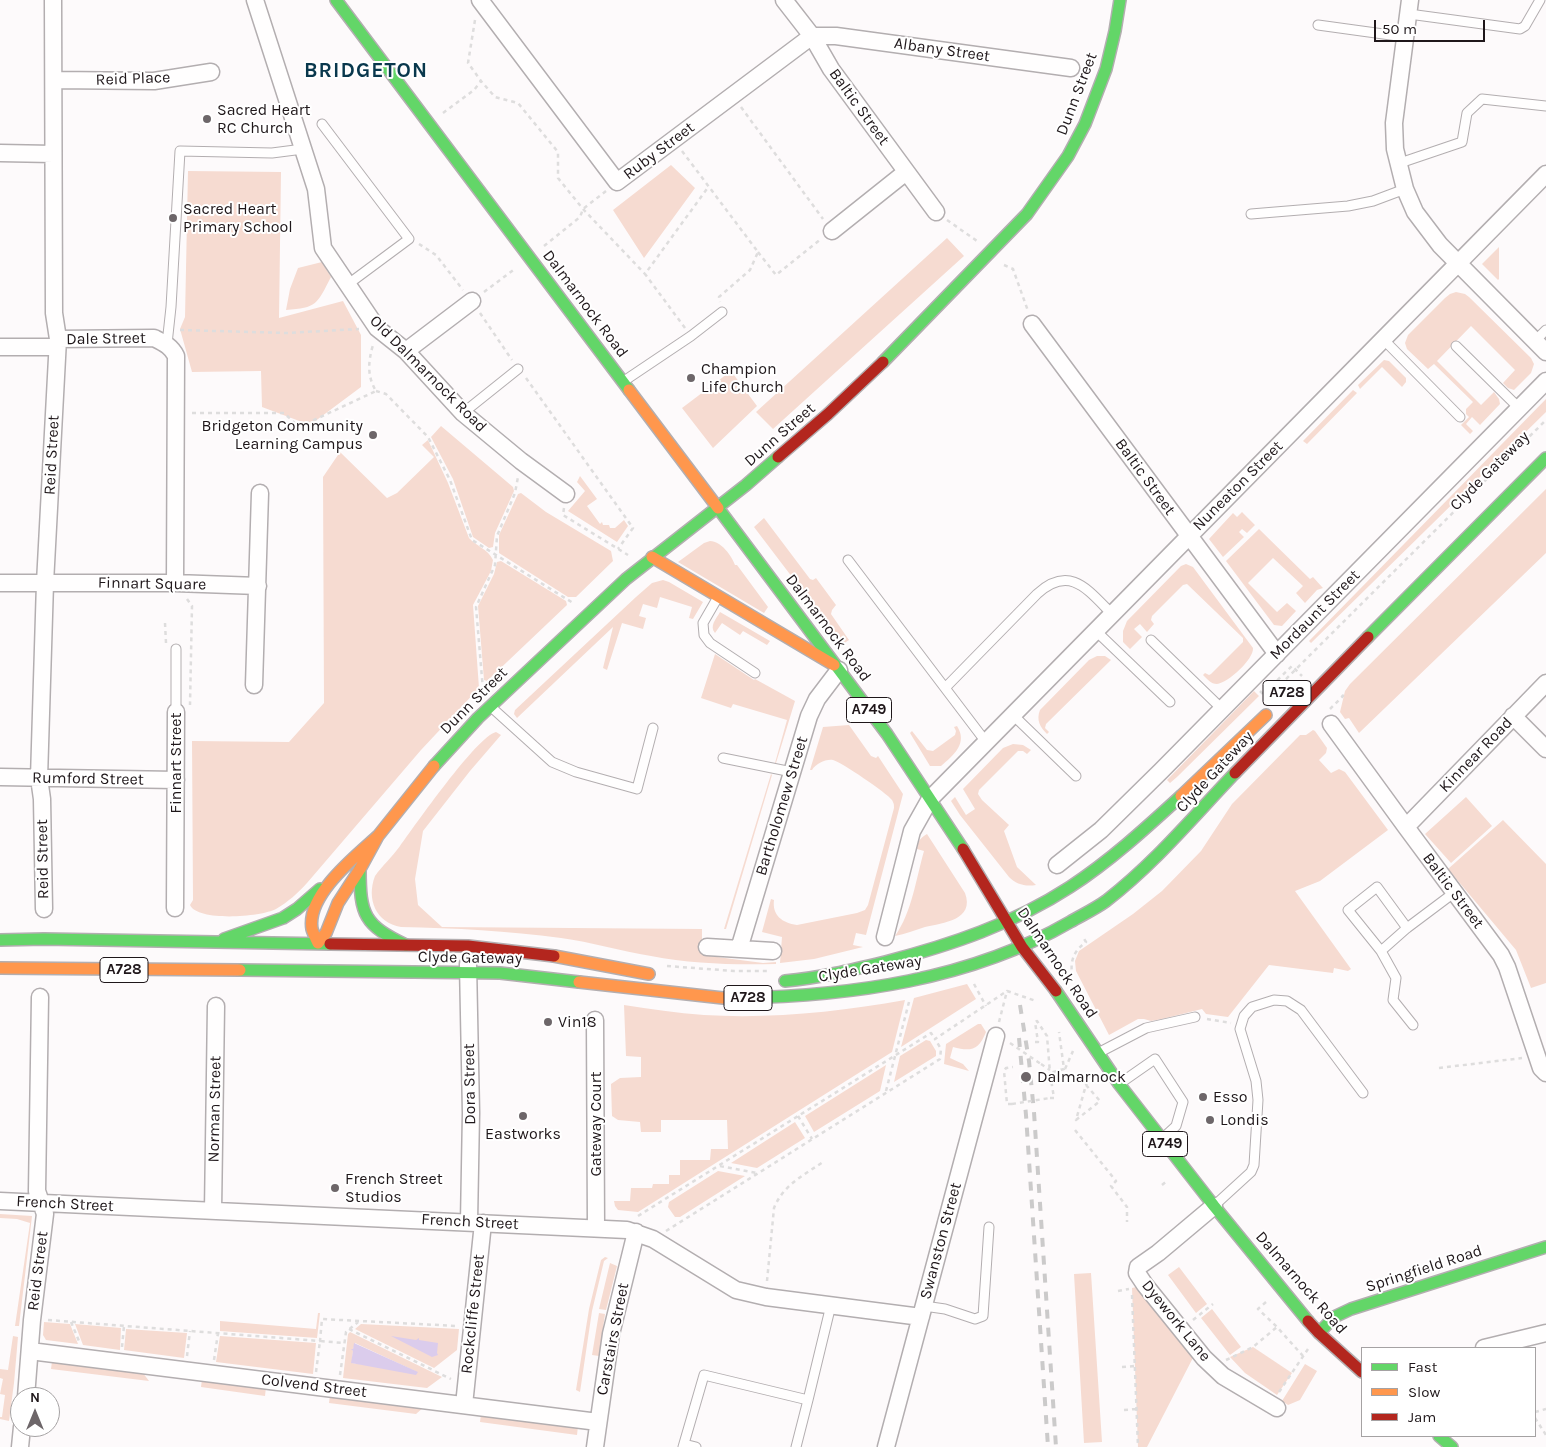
<!DOCTYPE html>
<style>
body{margin:0}
#map{position:relative;width:1546px;height:1447px;overflow:hidden;background:#fdfafb;font-family:Karla,sans-serif}
canvas{display:block}
.legend{position:absolute;left:1361px;top:1347px;width:175px;height:90px;box-sizing:border-box;background:#fff;border:1px solid #a5a2a3;margin:0;padding:6px 9px;list-style:none;font-size:15px;color:#1f171a}
.legend li{display:flex;align-items:center;gap:10px;height:25px}
.legend b{width:25px;border:1px solid #a5a2a3}
.north{position:absolute;left:10px;top:1387px;width:50px;height:50px;box-sizing:border-box;background:#fff;border:1px solid #a5a2a3;border-radius:50%;rotate:0deg;font-size:14px;font-weight:700;line-height:20px;text-align:center;color:#1f171a}
.north::after{content:'';display:block;margin:auto;width:18px;height:22px;background:#6d6669;clip-path:polygon(50% 0,100% 100%,50% 72%,0 100%)}
.scale{position:absolute;left:1374px;top:20px;width:111px;height:22px;box-sizing:border-box;border:2px solid #1f171a;border-top:0;padding-left:6px;font-size:15px;line-height:18px;white-space:nowrap;color:#1f171a;-webkit-text-stroke:4px #fff;paint-order:stroke}
</style>
<div id="map">
<canvas width="1546" height="1447"></canvas>
<ul class="legend">
<li><b style="height:6px;background:#63d668"></b>Fast</li>
<li><b style="height:6px;background:#ff974d"></b>Slow</li>
<li><b style="height:6px;background:#b3261e"></b>Jam</li>
</ul>
<div class="north">N</div>
<div class="scale">50 m</div>
</div>
<script>
const ctx = document.querySelector('canvas').getContext('2d');
ctx.lineJoin = 'round';
function fill(path, color) { ctx.fillStyle = color; ctx.fill(path, 'evenodd'); }
function stroke(path, color, width, dash) { ctx.strokeStyle = color; ctx.lineWidth = width; ctx.lineCap = dash ? 'butt' : 'round'; ctx.setLineDash(dash || []); ctx.stroke(path); }
function label(font, color, halo, rows, align = 'center') {
  ctx.font = font + ' Karla,sans-serif'; ctx.lineWidth = 4; ctx.setLineDash([]); ctx.textBaseline = 'middle'; ctx.strokeStyle = halo; ctx.fillStyle = color; for (const [text, x, y, turn = 0] of rows) {
    ctx.save(); ctx.translate(x, y); ctx.rotate((+turn || 0) * Math.PI / 180); ctx.textAlign = isNaN(turn) ? turn : align; if (halo) ctx.strokeText(text, 0, 0); ctx.fillText(text, 0, 0); ctx.restore();
  }
}
const green = new Path2D(`
 M671 165 695 188 644 258 613 210Z
 M188 171 281 172 279 318 343 301 361 335V387L310 425 262 407 261 371 192 372 180 329 185 317Z
 M947 238 964 256 773 429 756 412Z
 M1499 247V279L1498 280 1482 264Z
 M322 262 331 277C317 304 317 308 286 310L290 289 298 268Z
 M1456 292 1465 294 1469 297 1531 358 1534 364 1531 373 1514 390 1508 388 1503 383 1515 370 1471 326 1437 361 1481 405 1494 392 1499 399 1500 404 1480 425 1472 417 1466 424 1473 431 1470 434 1461 425 1469 417 1466 414V409L1473 402 1434 364 1428 369 1407 349 1405 343 1408 335 1445 298 1450 294Z
 M1384 360 1389 361 1406 378V382L1402 387 1382 367 1360 389 1358 385Z
 M731 371 757 406 713 448 682 408Z
 M1353 390 1357 393 1307 444 1303 441Z
 M1546 399V412L1311 643 1309 641Z
 M441 426 513 487 514 491 495 533 493 547 489 548 473 537 453 479 431 437Z
 M428 440 448 483 469 538C476 546 488 549 493 560L491 571 473 605 479 688 421 750 307 883C298 893 288 902 276 909 261 917 198 922 190 905L193 900 192 741 289 742 324 703 323 477 340 452 387 498 397 493 434 457 422 445Z
 M580 476 597 499 587 506 600 524 602 522 603 525H609L610 528H615L624 520 628 526 617 542 568 511 585 491 577 482Z
 M1546 489V553L1359 733 1349 718 1345 719 1340 712 1345 691 1350 684Z
 M521 493 546 512 611 551 613 561 576 597H568L499 553V535L518 494Z
 M1242 512 1255 525 1247 533 1242 529 1239 532 1244 537 1223 557 1209 539 1233 513 1237 517Z
 M764 518 810 579 813 580 816 578 836 605 832 610 831 614 849 640 843 644 754 527Z
 M1259 529 1310 579 1313 577 1322 587 1323 588 1317 590 1305 603 1296 593 1303 586 1273 558 1248 583 1277 612 1287 603 1296 611 1282 626 1274 625 1226 561Z
 M710 541C721 541 732 556 735 565H737L768 607 764 613 678 562 704 543Z
 M501 561 566 601 567 605 487 681 484 680 478 606 494 574 497 562Z
 M1186 564 1193 567 1253 648C1254 659 1228 683 1217 684 1211 684 1207 679 1203 675L1205 673 1209 675 1211 674 1243 642V638L1187 584 1183 585 1152 616 1151 620 1154 624 1147 632 1140 624 1134 629 1142 637 1130 649 1123 642V631L1127 621 1181 566Z
 M663 580 669 582 703 602 693 619 689 618 692 607 660 597 657 608 643 604 639 616 646 618 643 629 622 623 607 670 603 668 613 627 517 718 514 714 515 710 636 597 652 583Z
 M720 612 770 641 767 645 743 631 740 635 722 623 715 633C709 626 716 619 720 612Z
 M715 654 754 680 755 679 795 701 776 763H775L787 720 733 704 731 708 701 698Z
 M1097 656H1105L1111 660 1046 724 1045 728 1049 732 1047 734C1040 727 1036 720 1040 710L1089 660Z
 M1254 691 1259 696 1177 777 1170 783 1167 780Z
 M849 725 871 756 876 758 878 756 903 794 866 935 856 933 853 945 863 947 814 959 780 963 782 937 762 932 771 899 774 900C772 915 782 923 797 925L857 913 865 910 868 905 894 808C894 804 894 804 892 800 887 793 841 762 833 760 825 759 816 764 812 770H810L823 727Z
 M957 726C968 743 954 755 941 766H930L910 733 912 731 927 750 933 751 955 735 956 731 954 727Z
 M1313 730 1315 731 1327 748 1326 753 1319 760 1331 773 1339 769 1345 772 1388 830 1320 881 1295 891 1351 969 1348 971 1334 968 1333 973 1269 965 1228 1017 1206 1014 1202 1009 1162 1019 1151 1021 1144 1019H1138L1109 1035 1076 971 1075 961 1079 951 1133 914 1162 891 1201 851 1232 804 1300 735H1306Z
 M496 732 501 735 470 771 423 831 415 879 418 905 442 927 702 929V955L763 963 776 962V964C734 965 692 964 651 956 621 951 591 942 561 938 508 931 455 928 401 927 376 923 366 899 375 876 382 866 392 857 400 846 414 827 477 736 496 732Z
 M1013 744 1023 745 1031 750 1027 754 1023 751H1018L979 790 978 794 982 800 1009 825 1004 831 1017 867 1036 885C1025 887 1016 884 1009 877L960 815 951 801 955 797 966 815 975 809 963 789 1003 748Z
 M771 774 772 775 726 929H724Z
 M1466 797 1492 826 1451 863 1425 834Z
 M1503 820 1546 864V983L1531 988 1516 950 1448 869Z
 M927 834 965 893C975 920 943 923 925 927 915 930 905 934 895 936 912 912 916 879 924 851L917 849C918 841 920 838 927 834Z
 M967 984 976 999 901 1047 914 998Z
 M905 1000 892 1052 638 1212 618 1210 615 1206 614 1201H630L631 1188H652L653 1184H669V1175H680V1160H710L711 1149H728L727 1120H661V1132H641L640 1122 618 1120 612 1116 611 1084 620 1078 641 1077V1057L626 1056 624 1005C650 1009 677 1013 704 1015 770 1019 839 1012 905 1000Z
 M978 1024H981L986 1032C979 1050 971 1052 953 1047L950 1058 963 1064 969 1071 944 1064 946 1044Z
 M926 1040 930 1041 936 1051V1056L894 1082 900 1056Z
 M886 1065 880 1091 814 1132 805 1116Z
 M795 1122 805 1138 757 1168 731 1163Z
 M718 1171 745 1176 680 1217H675L668 1207 669 1202Z
 M0 1214 32 1216 19 1326H15L30 1223 17 1219 0 1218Z
 M605 1257 608 1258 604 1261 592 1311 580 1392 576 1390 589 1309 601 1260Z
 M610 1263 617 1266 606 1310 599 1309Z
 M1179 1267 1207 1304 1196 1313 1168 1275Z
 M1091 1273 1102 1442 1084 1443 1074 1274Z
 M1145 1285 1197 1350 1147 1447H1138L1132 1288Z
 M1212 1309 1241 1347 1230 1355 1201 1318Z
 M318 1313H320L317 1338 220 1331V1321L316 1329Z
 M599 1313 605 1314 599 1356 592 1355Z
 M44 1322 70 1324 78 1344 46 1340 43 1335Z
 M75 1324 121 1328 120 1350 83 1345Z
 M361 1324 459 1329 457 1350 434 1368 355 1329Z
 M126 1329 187 1333 184 1358 124 1350Z
 M350 1332 442 1377 427 1388 343 1378 348 1334ZM355 1343 417 1372H418L352 1363 353 1351 352 1349H353Z
 M13 1336 18 1337 14 1383 9 1421 0 1419V1417H2L5 1395 0 1394 3 1379 0 1378V1369L8 1370Z
 M220 1336 316 1343 313 1374 216 1362Z
 M1253 1347 1292 1373 1277 1395 1245 1373 1230 1357Z
 M52 1361 143 1373 149 1381 51 1369Z
 M1305 1364 1317 1371 1300 1400 1288 1405 1282 1401Z
 M202 1379 266 1387 265 1396 201 1387Z
 M330 1395 424 1407 416 1414 329 1403Z
 M481 1414 578 1426 577 1435 480 1422Z`);
const water = new Path2D(`
 M391 1336 416 1340 419 1338V1340L438 1343 437 1353 438 1355 432 1357Z
 M354 1343 418 1372 416 1375 351 1363 353 1351 351 1349H353Z`);
const path = new Path2D(`
 M475 20 468 63 481 81
 M741 107 823 219
 M443 113 474 90 481 81 495 97 518 103 558 152V178L583 209 645 274
 M682 151 758 252 750 270 719 297 720 302
 M947 220 977 241
 M419 244 436 255 463 290
 M544 246 580 217 583 209 606 191
 M758 252 776 275 821 239
 M1004 265 1013 269 1028 311
 M484 292 516 268
 M480 313 512 360
 M685 328 645 274 709 186
 M180 330 287 333 359 329
 M526 378 633 528 618 549
 M376 391 386 394 428 437 450 480 472 540 573 603
 M192 413H284L299 427 376 391C367 376 368 362 373 345
 M564 508 563 515 628 555
 M187 599 192 606 190 705
 M165 623 166 643
 M483 690 476 607 495 565 497 536 515 493 518 477
 M1260 691 1263 694 1292 666 1302 676
 M1269 696 1546 420
 M1330 709 1343 696 1341 693
 M667 966 734 971H768
 M1069 976 1072 974C1070 959 1075 950 1086 942L1083 937
 M974 984 986 1006
 M1207 1019 1231 1023
 M999 1022 1007 991 1036 1001
 M1035 1042H1038L1035 1022 1037 1021 1047 1036 1050 1073
 M1041 1064 1050 1070
 M1439 1068 1522 1058
 M1065 1069 1073 1051
 M1086 1085 1100 1101 1076 1120 1086 1085 1090 1077
 M886 1091 909 1002
 M1050 1098H1054L1050 1073 1064 1069 1059 1032
 M1012 1104H1007L1004 1071 1006 1068 1013 1067
 M798 1116 812 1139
 M1075 1130 1116 1181 1111 1186 1127 1207V1222
 M720 1166 757 1173
 M1162 1185 1168 1180
 M638 1216 931 1033 935 1039
 M666 1231 940 1059 941 1049 935 1039 1007 991
 M767 1281 774 1208C783 1185 804 1175 823 1162
 M1118 1291 1129 1289
 M1132 1295 1138 1447
 M1266 1302 1258 1309 1277 1327 1303 1356
 M48 1320 320 1341 322 1319 457 1326
 M1193 1320 1213 1304
 M71 1322 79 1341
 M349 1329 451 1379
 M122 1347 124 1326
 M187 1356 190 1331
 M214 1360 218 1333
 M1226 1360 1253 1347 1277 1327
 M1122 1367 1135 1366
 M316 1372 320 1341 344 1343
 M340 1375 346 1332 358 1322
 M1279 1392 1308 1349
 M1124 1410 1136 1409
 M1535 1412 1546 1409
 M1535 1418 1546 1435`);
const lane = new Path2D(`
 M1409 14 1520 29 1525 26 1540 0
 M1318 25 1405 37
 M322 124 409 239 347 285
 M1397 164 1462 142 1467 113 1482 99 1546 106
 M1251 214 1348 206 1373 201 1405 189
 M1383 339 1460 417
 M1535 341 1546 330
 M167 344 171 307 180 151 272 153 303 149
 M1456 346 1519 408
 M624 381 691 336 722 312
 M463 413 518 369
 M848 560 945 688
 M718 597 703 623 704 635 710 643 755 673
 M1096 631 1170 702
 M1151 640 1222 709
 M176 649V712
 M490 706 552 762 576 772 637 789 653 728
 M1013 715 1076 776
 M986 742 945 688 1037 594C1070 564 1088 590 1112 614
 M723 758 792 772
 M1407 928 1377 887 1348 910 1381 951 1396 978 1393 1000 1413 1025
 M1381 951 1407 928 1455 892
 M1100 1052 1146 1028 1195 1017
 M1122 1082 1155 1059 1183 1102 1176 1126 1164 1137
 M1216 1204 1251 1172 1254 1165 1258 1100 1256 1081 1240 1029 1244 1016 1252 1007 1274 1000 1287 1001 1301 1010 1363 1093
 M924 1306 945 1309 975 1319 983 1316 989 1227
 M684 1444 696 1447
 M683 1447 704 1375 808 1400 831 1305
 M796 1447 808 1400`);
const street = new Path2D(`
 M255 0 316 189 323 248 377 328 406 351 463 413 521 461 566 494
 M480 0 617 182 812 36H836L1071 68
 M784 0 812 36 831 69 936 212
 M1410 0 1394 123 1395 149 1405 189 1415 212 1440 245 1546 352
 M54 80 154 81 211 72
 M0 153 53 154
 M832 231 906 172
 M1032 324 1277 654
 M58 339 154 338C164 343 171 346 176 356L175 583
 M0 347H57
 M406 351 472 301
 M0 583H175L258 586
 M254 685 260 493
 M1513 716 1546 749
 M1331 724 1406 827 1501 955 1507 967 1541 1068 1546 1073
 M0 777 176 780
 M1406 827 1546 683
 M1057 865 1101 830 1161 771 1546 381
 M175 908 176 712
 M44 909 42 799 39 778 45 583 58 339 54 313 53 0
 M885 937 912 831 930 799 1546 174
 M707 947 773 951
 M739 949 809 716 817 699 839 670
 M468 964 471 1113 469 1222
 M595 1020 596 1228
 M0 1201 627 1230 653 1239 736 1290 766 1297 921 1317
 M1214 1206 1158 1253 1138 1267 1137 1273 1145 1285 1204 1358 1223 1376 1277 1408
 M213 1211 216 1006
 M1484 1348 1546 1333
 M30 1351 598 1422
 M26 1397 32 1320 45 1214 37 1191 40 997
 M464 1405 483 1223
 M20 1447 22 1427
 M595 1447 611 1334 636 1232
 M886 1447 996 1036`);
const fast = new Path2D(`
 M336 0 629 390
 M883 362 1027 214 1068 156 1085 124 1106 69 1115 31 1120 0
 M718 508 887 734 963 849
 M1368 637 1546 458
 M434 766 478 718 626 579 746 485 778 457
 M360 869C360 915 364 925 406 945
 M224 939 283 918 297 909 320 889
 M0 940 44 939 330 944
 M240 970 500 973 579 982
 M785 981C819 978 852 970 885 962 951 945 1013 924 1070 887 1110 861 1146 828 1181 796
 M1056 991 1119 1084 1214 1206 1308 1321
 M737 998C851 996 970 980 1070 922 1082 915 1095 909 1106 901 1156 862 1192 818 1235 773
 M1319 1333 1334 1317 1351 1309 1546 1247
 M1439 1436 1452 1447`);
const slow = new Path2D(`
 M629 390 718 508
 M652 557 834 665
 M1181 796 1266 715
 M378 836C356 856 306 895 312 929 313 933 316 939 318 943L326 933 338 903 360 869 378 836 434 766
 M554 956 649 974
 M0 968 240 970
 M579 982 723 998H737`);
const jam = new Path2D(`
 M778 457 828 414 883 362
 M1235 773 1368 637
 M963 849 1022 947 1056 991
 M330 944 468 946 554 956
 M1308 1321 1319 1333 1362 1372`);
const rail = new Path2D(`
 M1020 1005 1029 1061 1034 1112 1056 1447
 M1019 1038 1026 1115 1048 1447`);
const pathBridge = new Path2D(`
 M1010 1043 1041 1064
 M1012 1104 1050 1098`);
const markers = [
 [207,119,5,"#6d6669"],
 [173,218,5,"#6d6669"],
 [691,378,5,"#6d6669"],
 [373,435,5,"#6d6669"],
 [548,1022,5,"#6d6669"],
 [1026,1077,6,"#6d6669"],
 [1203,1097,5,"#6d6669"],
 [523,1116,5,"#6d6669"],
 [1210,1120,5,"#6d6669"],
 [335,1188,5,"#6d6669"]
];
const shields = [
 [1287,693,48],
 [869,710,45],
 [124,970,48],
 [748,998,48],
 [1165,1144,45]
];
const shieldNames = [
 ["A728",1287,693],
 ["A749",869,710],
 ["A728",124,970],
 ["A728",748,998],
 ["A749",1165,1144]
];
const streetNames = [
 ["Albany Street",942,50,8],
 ["Reid Place",133,79,-2],
 ["Dunn Street",1077,94,-69],
 ["Baltic Street",859,107,54],
 ["Ruby Street",659,151,-37],
 ["Dalmarnock Road",585,304,53],
 ["Dale Street",106,339,-1],
 ["Old Dalmarnock Road",428,374,45],
 ["Dunn Street",780,435,-41],
 ["Reid Street",52,455,-87],
 ["Clyde Gateway",1490,471,-45],
 ["Baltic Street",1145,477,54],
 ["Nuneaton Street",1238,486,-45],
 ["Finnart Square",152,584,1],
 ["Mordaunt Street",1315,615,-45],
 ["Dalmarnock Road",828,628,53],
 ["Dunn Street",474,701,-45],
 ["Kinnear Road",1476,755,-46],
 ["Finnart Street",176,763,-90],
 ["Clyde Gateway",1215,772,-47],
 ["Rumford Street",88,779,1],
 ["Bartholomew Street",782,806,-73],
 ["Reid Street",43,859,-91],
 ["Baltic Street",1453,891,53],
 ["Clyde Gateway",470,958,1],
 ["Dalmarnock Road",1057,963,56],
 ["Clyde Gateway",870,969,-9],
 ["Dora Street",470,1084,-91],
 ["Norman Street",215,1109,-89],
 ["Gateway Court",596,1124,-90],
 ["French Street",65,1204,3],
 ["French Street",470,1222,3],
 ["Swanston Street",941,1241,-75],
 ["Springfield Road",1424,1269,-18],
 ["Reid Street",38,1271,-83],
 ["Dalmarnock Road",1301,1283,49],
 ["Rockcliffe Street",473,1314,-84],
 ["Dyework Lane",1176,1321,51],
 ["Carstairs Street",613,1339,-79],
 ["Colvend Street",314,1386,7]
];
const poiNames = [
 ["Sacred Heart",217,110],
 ["RC Church",217,128],
 ["Sacred Heart",183,209],
 ["Primary School",183,227],
 ["Champion",701,369],
 ["Life Church",701,387],
 ["Bridgeton Community",363,426,"right"],
 ["Learning Campus",363,444,"right"],
 ["Vin18",558,1022],
 ["Dalmarnock",1037,1077],
 ["Esso",1213,1097],
 ["Londis",1220,1120],
 ["Eastworks",523,1134,"center"],
 ["French Street",345,1179],
 ["Studios",345,1197]
];
const districtNames = [
 ["BRIDGETON",366,71]
];
fill(green, '#f6dbd1');
fill(water, '#dbccec');
stroke(lane, '#b3aeb0', 11);
stroke(street, '#b3aeb0', 19);
stroke(fast, '#b3aeb0', 14);
stroke(slow, '#b3aeb0', 14);
stroke(jam, '#b3aeb0', 14);
stroke(path, '#dedddd', 2.5, [4, 4]);
stroke(lane, '#fffefe', 9);
stroke(street, '#fffefe', 16);
stroke(fast, '#63d668', 11);
stroke(slow, '#ff974d', 11);
stroke(jam, '#b3261e', 11);
stroke(rail, '#cbcaca', 4, [9, 9]);
stroke(pathBridge, '#dedddd', 2.5, [4, 4]);
for (const [x, y, r, color] of markers) { const dot = new Path2D(); dot.arc(x, y, r, 0, 2 * Math.PI); ctx.fillStyle = color; ctx.fill(dot); stroke(dot, '#fff', 2); }
for (const [x, y, w] of shields) { const box = new Path2D(); box.roundRect(x - w / 2, y - 12.5, w, 25, 4); ctx.fillStyle = '#fff'; ctx.fill(box); stroke(box, '#1f171a', 1); }
label('bold 15px', '#1f171a', null, shieldNames);
label('16px', '#1f171a', '#fff', streetNames);
label('16px', '#1f171a', '#fff', poiNames, 'left');
ctx.letterSpacing = '1px';
label('bold 21px', '#09384d', '#fff', districtNames);
ctx.letterSpacing = '0px';
</script>
